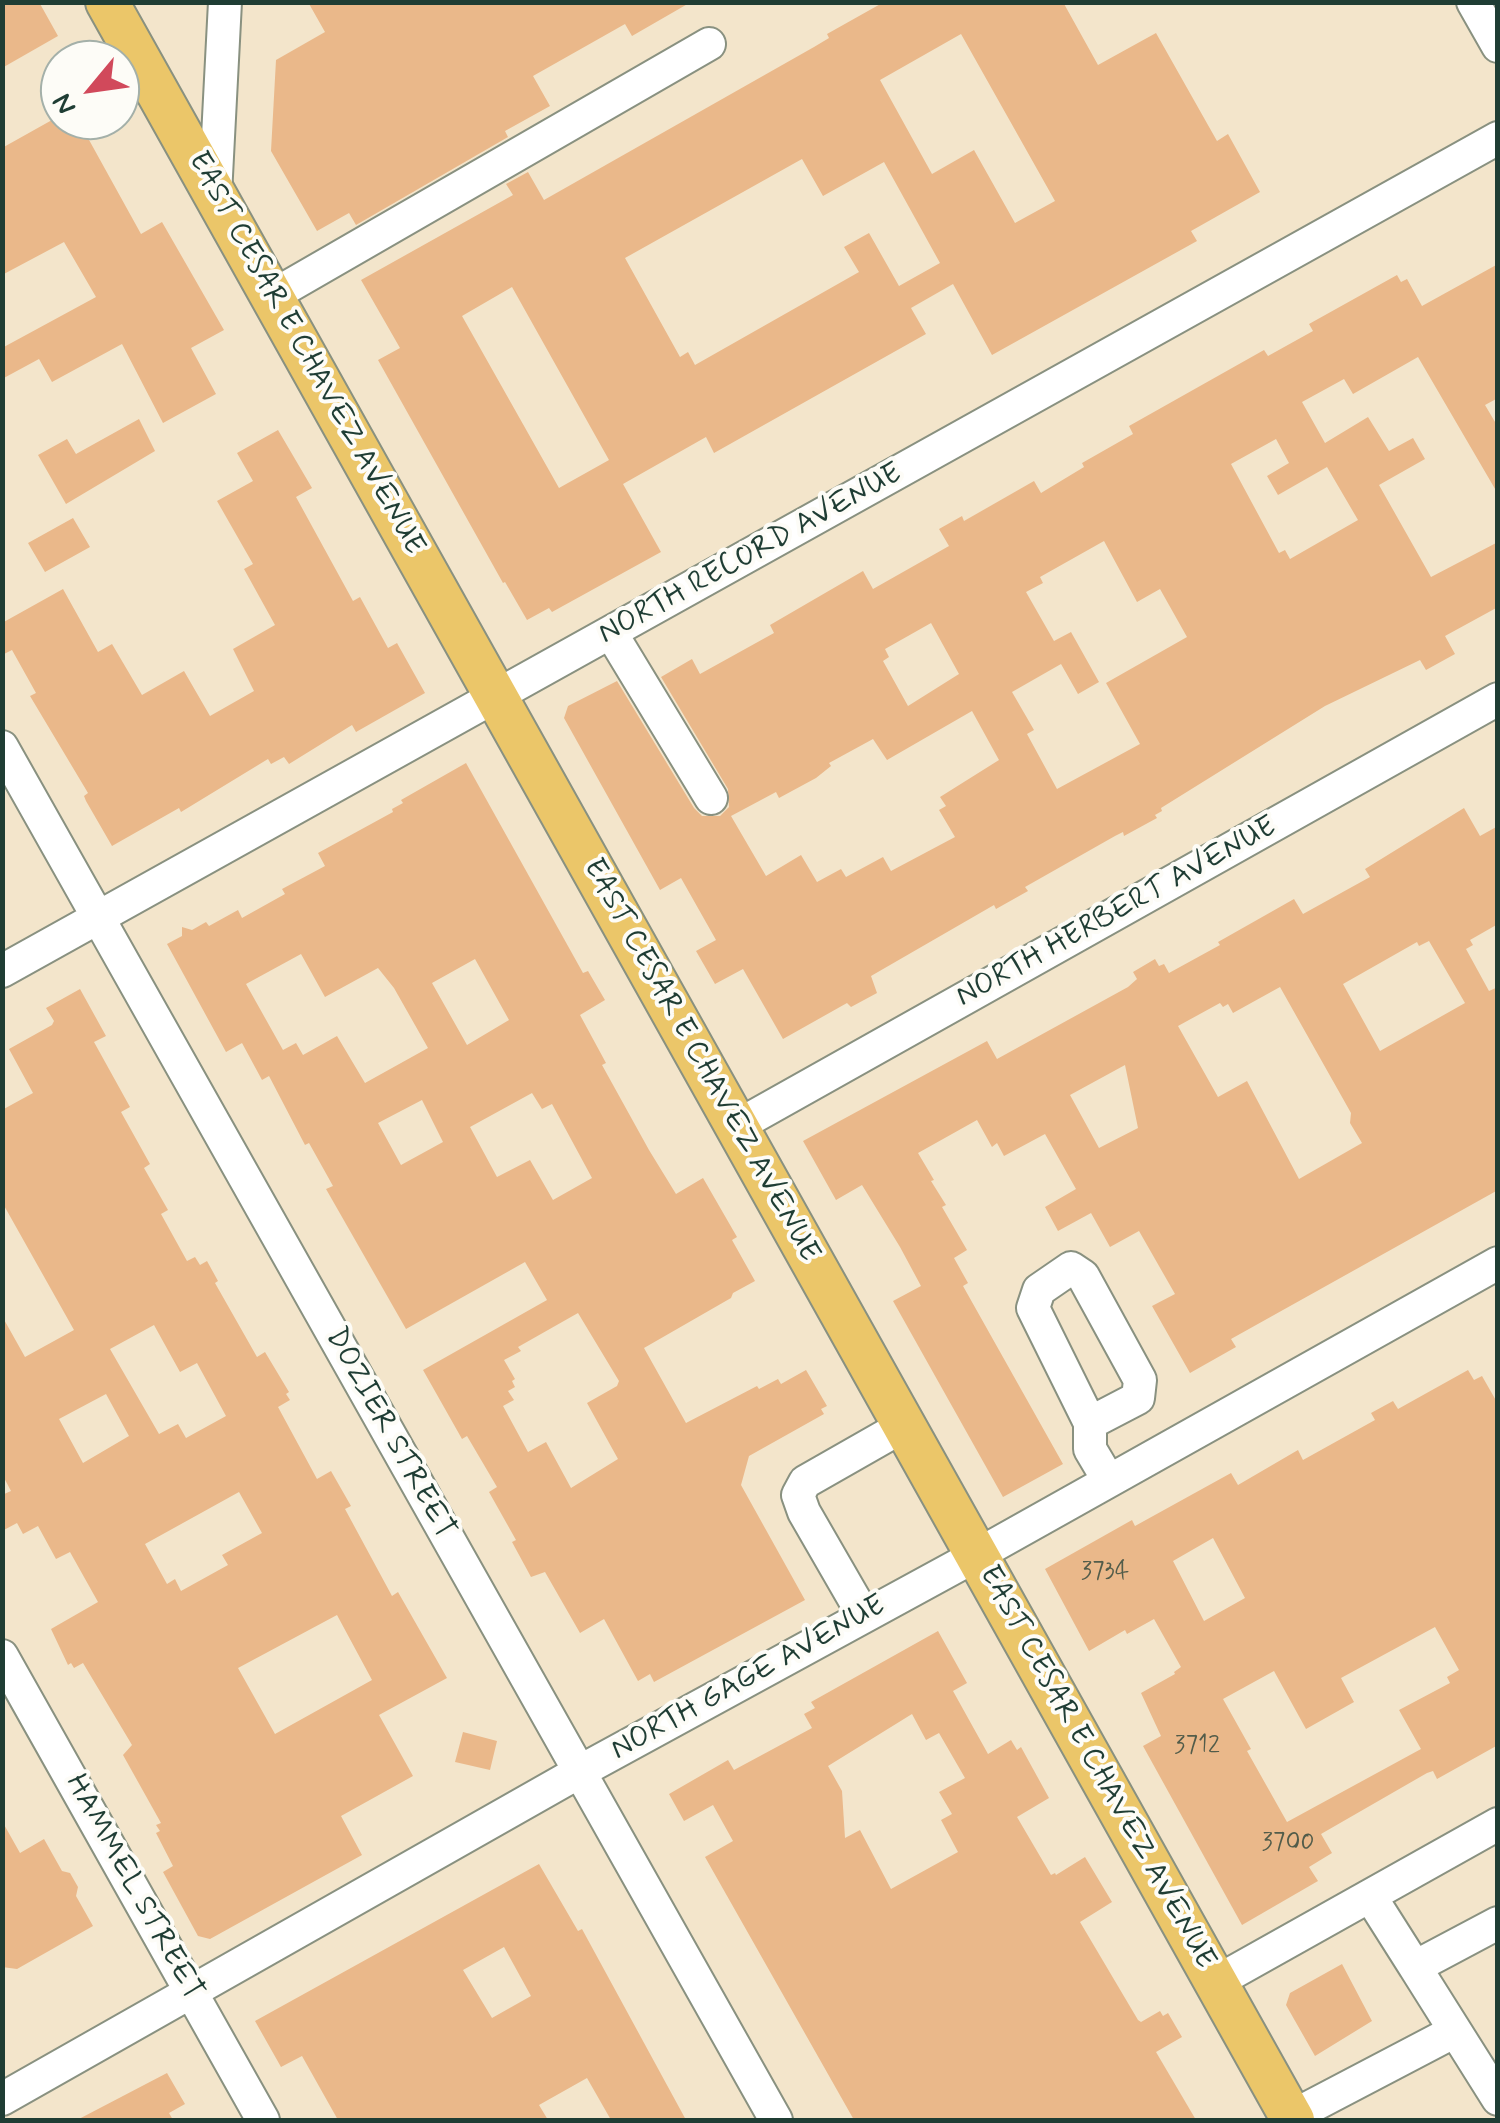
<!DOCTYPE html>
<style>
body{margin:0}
#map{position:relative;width:1500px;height:2123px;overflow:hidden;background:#f3e5cb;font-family:Mynerve,sans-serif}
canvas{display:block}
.frame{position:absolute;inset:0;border:5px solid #1f3d34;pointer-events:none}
.north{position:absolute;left:40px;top:40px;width:100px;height:100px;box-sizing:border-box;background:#fdfcf7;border:2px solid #a4b0a9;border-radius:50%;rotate:241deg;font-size:28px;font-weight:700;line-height:40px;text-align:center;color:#1f3d34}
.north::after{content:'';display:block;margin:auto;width:35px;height:45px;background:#d1495b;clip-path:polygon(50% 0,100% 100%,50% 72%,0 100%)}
</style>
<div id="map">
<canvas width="1500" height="2123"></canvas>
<div class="frame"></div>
<div class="north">N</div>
</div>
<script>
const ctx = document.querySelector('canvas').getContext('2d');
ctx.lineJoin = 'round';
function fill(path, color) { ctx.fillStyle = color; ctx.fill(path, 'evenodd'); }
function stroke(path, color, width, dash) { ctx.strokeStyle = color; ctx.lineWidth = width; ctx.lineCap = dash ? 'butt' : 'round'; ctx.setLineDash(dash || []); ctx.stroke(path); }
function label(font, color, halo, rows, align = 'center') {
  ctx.font = font + ' Mynerve,sans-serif'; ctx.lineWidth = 8; ctx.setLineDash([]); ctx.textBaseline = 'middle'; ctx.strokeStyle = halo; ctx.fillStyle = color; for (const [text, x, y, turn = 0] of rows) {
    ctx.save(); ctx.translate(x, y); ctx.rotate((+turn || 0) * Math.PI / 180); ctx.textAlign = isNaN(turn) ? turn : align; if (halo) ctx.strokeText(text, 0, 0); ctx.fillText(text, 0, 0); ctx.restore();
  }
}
const building = new Path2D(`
 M2 2H39L58 36 2 68Z
 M308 2H691L632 36 625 24 533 76 550 106 505 131 508 137 356 225 349 213 317 231 271 151 276 60 325 32Z
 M884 2H1063L1098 65 1156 33 1217 141 1228 134 1260 192 1191 231 1197 241 992 355 953 284 911 308 926 334 714 453 706 437 623 484 661 552 552 612 549 608 527 620 505 582 503 583 378 360 400 348 361 280 513 195 506 184 528 172 544 200 814 47 829 38 827 34ZM961 34 1055 201 1015 223 974 150 932 174 880 80ZM802 159 823 196 884 162 940 263 899 286 869 233 844 247 859 272 695 365 688 352 680 357 625 258ZM512 287 609 460 559 488 462 316Z
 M52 120H78L141 234 162 222 224 330 191 348 216 394 163 423 122 344 52 382 39 359 2 379V348L96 297 64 242 2 275V148Z
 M1498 264V398L1485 405 1498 427V494L1418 357 1353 394 1344 379 1302 402 1325 443 1368 417 1389 451 1413 438 1425 459 1379 485 1431 577 1498 542V607L1445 636 1455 654 1426 670 1420 660 1325 706 1161 808 1162 811 1155 815 1157 818 1124 836 1123 832 1115 836 1025 887 1028 891 996 909 994 905 871 976 877 993 851 1007 847 1003 783 1039 743 969 715 984 696 951 716 940 681 878 660 890 564 718 568 706 617 681 694 808 702 816H720L729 807 728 789 661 677 692 659 700 674 774 633 770 625 863 571 873 589 949 546 939 529 962 516 964 521 1034 481 1041 493 1084 467 1082 463 1133 434 1129 426 1264 350 1268 356 1313 331 1309 324 1397 275 1401 282 1407 279 1422 306ZM1276 439 1289 463 1267 476 1278 495 1327 467 1358 520 1290 559 1285 550 1279 553 1231 464ZM1104 541 1137 602 1160 589 1187 637 1106 683 1140 744 1057 789 1027 734 1034 730 1012 692 1061 664 1078 694 1099 682 1071 632 1054 641 1026 592 1043 583 1040 577ZM931 623 959 674 908 706 883 661 889 657 885 649ZM972 711 999 760 940 797 946 806 939 810 955 837 891 871 883 857 846 877 841 869 817 882 801 855 766 876 731 816 776 792 779 798 816 778 831 766 829 763 873 739 887 760Z
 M139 419 155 451 66 504 38 455 67 439 76 454Z
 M278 430 312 488 296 497 353 601 360 597 388 648 397 643 425 693 356 732 352 725 289 764 284 757 271 764 268 759 181 812 179 808 112 846 86 801 84 796 88 793 30 696 36 693 12 650 2 655V623L63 589 98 652 112 644 142 695 184 671 210 716 254 691 233 649 275 625 244 569 253 564 217 501 253 481 237 453Z
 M73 518 90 547 45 572 28 543Z
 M466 763 583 973 588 971 605 1000 580 1015 606 1063 602 1065 649 1150 676 1194 703 1178 737 1237 732 1240 755 1281 733 1293 731 1298 644 1348 686 1423 757 1386 759 1389 778 1379 781 1384 806 1370 827 1406 821 1409 824 1414 749 1456 741 1485 805 1600 654 1682 650 1674 638 1681 604 1619 580 1633 545 1572 531 1577 512 1542 516 1540 489 1492 497 1487 467 1436 462 1439 423 1370 547 1300 525 1262 406 1329 326 1189 333 1186 309 1143 305 1145 269 1076 262 1080 242 1043 226 1052 167 944 182 936V927L192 930 206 922 209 926 238 910 242 918 285 894 282 889 325 866 318 853 393 812 392 809 403 803 401 800ZM301 954 325 997 378 968 394 988 428 1048 365 1083 337 1036 303 1055 296 1043 283 1050 246 984ZM475 959 509 1020 467 1045 432 983ZM532 1093 542 1109 552 1104 592 1178 553 1200 530 1160 497 1177 470 1127ZM422 1100 443 1142 401 1165 378 1123ZM578 1313 619 1381 617 1386 587 1403 618 1459 571 1488 546 1442 528 1452 503 1406 514 1400 508 1391 515 1387 512 1381 515 1379 504 1360 521 1351 518 1347Z
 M1464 808 1480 836 1498 826V924L1470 940 1473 945 1466 949 1489 991 1498 987V1190L1231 1339 1236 1347 1190 1373 1152 1306 1175 1294 1139 1231 1110 1247 1091 1213 1058 1231 1045 1207 1076 1189 1045 1134 1004 1156 997 1143 992 1147 977 1120 918 1153 934 1180 931 1181 946 1205 942 1207 967 1250 954 1258 968 1283 963 1286 1063 1464 1003 1497 893 1301 921 1286 900 1247 862 1185 836 1200 803 1141 987 1041 997 1059 1128 987 1137 979 1133 972 1155 959 1159 966 1164 964 1169 973 1220 945 1218 942 1294 899 1303 914 1370 877 1365 869ZM1429 941 1465 1003 1380 1051 1343 984 1417 942 1419 946ZM1280 987 1351 1113 1350 1123 1362 1143 1299 1179 1247 1081 1218 1097 1178 1026 1220 1003 1223 1007 1228 1004 1233 1013ZM1125 1065 1138 1128 1099 1148 1070 1095Z
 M80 989 106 1036 94 1042 130 1107 121 1112 150 1164 144 1168 168 1210 161 1214 187 1261 195 1257 200 1265 207 1261 218 1281 215 1283 257 1357 265 1352 289 1392 286 1394 290 1400 278 1407 317 1479 331 1471 351 1506 345 1509 392 1596 398 1592 447 1678 379 1715 413 1776 341 1816 362 1855 210 1939 198 1936 163 1872 173 1866 156 1833 160 1831 156 1825 161 1823 123 1755 132 1745 83 1663 74 1668 71 1663 68 1665 51 1629 98 1602 70 1552 56 1559 38 1526 23 1534 17 1523 2 1531V1495L11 1491 2 1474V1316L25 1357 74 1330 2 1202V1110L33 1093 9 1049 52 1025 54 1021 46 1008ZM154 1325 180 1372 197 1363 226 1416 186 1438 178 1424 159 1434 110 1349ZM106 1394 129 1436 83 1463 59 1419ZM239 1492 262 1533 222 1555 228 1565 181 1591 175 1579 167 1584 145 1544ZM337 1615 372 1680 275 1734 238 1668Z
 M1468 1370 1474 1380 1482 1376 1498 1404V1745L1437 1779 1433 1771 1427 1773 1321 1834 1332 1853 1309 1867 1318 1881 1242 1925 1143 1746 1161 1736 1141 1693 1175 1674 1174 1672 1181 1667 1154 1619 1127 1634 1125 1630 1089 1651 1045 1569 1132 1520 1135 1526 1231 1473 1238 1485 1298 1450 1303 1460 1375 1420 1371 1413 1393 1401 1398 1409ZM1213 1538 1245 1598 1204 1621 1173 1561ZM1435 1627 1459 1670 1447 1677 1450 1683 1399 1710 1421 1749 1287 1822 1247 1751 1251 1749 1223 1699 1274 1671 1306 1729 1354 1702 1341 1678Z
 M938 1631 967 1683 953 1691 988 1754 1011 1740 1017 1750 1021 1747 1049 1798 1017 1817 1051 1875 1055 1873 1056 1875 1085 1857 1112 1902 1080 1922 1138 2020 1141 2022 1160 2011 1163 2016 1168 2013 1182 2037 1156 2052 1196 2120H854L705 1857 733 1841 713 1805 684 1821 669 1794 728 1760 734 1770 812 1728 804 1714 815 1708 811 1702ZM912 1714 926 1740 939 1733 965 1778 939 1792 952 1814 941 1820 958 1852 891 1889 860 1830 845 1838 842 1791 828 1766Z
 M463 1732 497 1741 490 1770 455 1762Z
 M2 1821 20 1853 44 1839 62 1871 70 1873 78 1887 76 1896 93 1926 17 1969 2 1967Z
 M539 1864 578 1931 582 1929 686 2120H611L587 2078 539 2105 548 2120H338L302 2056 281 2067 255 2021ZM504 1947 531 1996 492 2018 463 1970Z
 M1342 1964 1372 2021 1315 2056 1286 2005 1290 1993Z
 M167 2073 185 2104 169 2113 173 2120H77Z`);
const minor = new Path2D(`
 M1473 2 1498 46
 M215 195 225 2
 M272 296 709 44
 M611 633 711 798
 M2 747 776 2120
 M2 971 1498 138
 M737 1126 1498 699
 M1090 1423 1138 1398 1140 1380 1083 1276 1071 1268 1039 1290 1033 1308 1090 1423V1449L1109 1481
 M864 1616 804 1512 798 1495 805 1482 905 1425
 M2 1656 263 2120
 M1370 1896 1415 1967
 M1498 1923 1415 1967 1498 2099
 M1216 1982 1498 1824
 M2 2099 579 1772 977 1555 1498 1263
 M1291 2117 1455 2031`);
const major = new Path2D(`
 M107 2 1293 2120`);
const numberNames = [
 ["3734",1105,1573],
 ["3712",1197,1747],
 ["3700",1288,1844]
];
const streetNames = [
 ["EAST CESAR E CHAVEZ AVENUE",305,354,61],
 ["NORTH RECORD AVENUE",751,555,-29],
 ["NORTH HERBERT AVENUE",1117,913,-29],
 ["EAST CESAR E CHAVEZ AVENUE",700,1061,61],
 ["DOZIER STREET",389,1434,61],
 ["NORTH GAGE AVENUE",749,1679,-29],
 ["EAST CESAR E CHAVEZ AVENUE",1096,1768,61],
 ["HAMMEL STREET",133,1888,61]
];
fill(building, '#eab88a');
stroke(minor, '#899180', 36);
stroke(major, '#899180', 46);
stroke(minor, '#fff', 32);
stroke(major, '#ebc669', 42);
label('25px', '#525c4a', null, numberNames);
label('30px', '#1f3d34', '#fdfcf7', streetNames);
</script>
